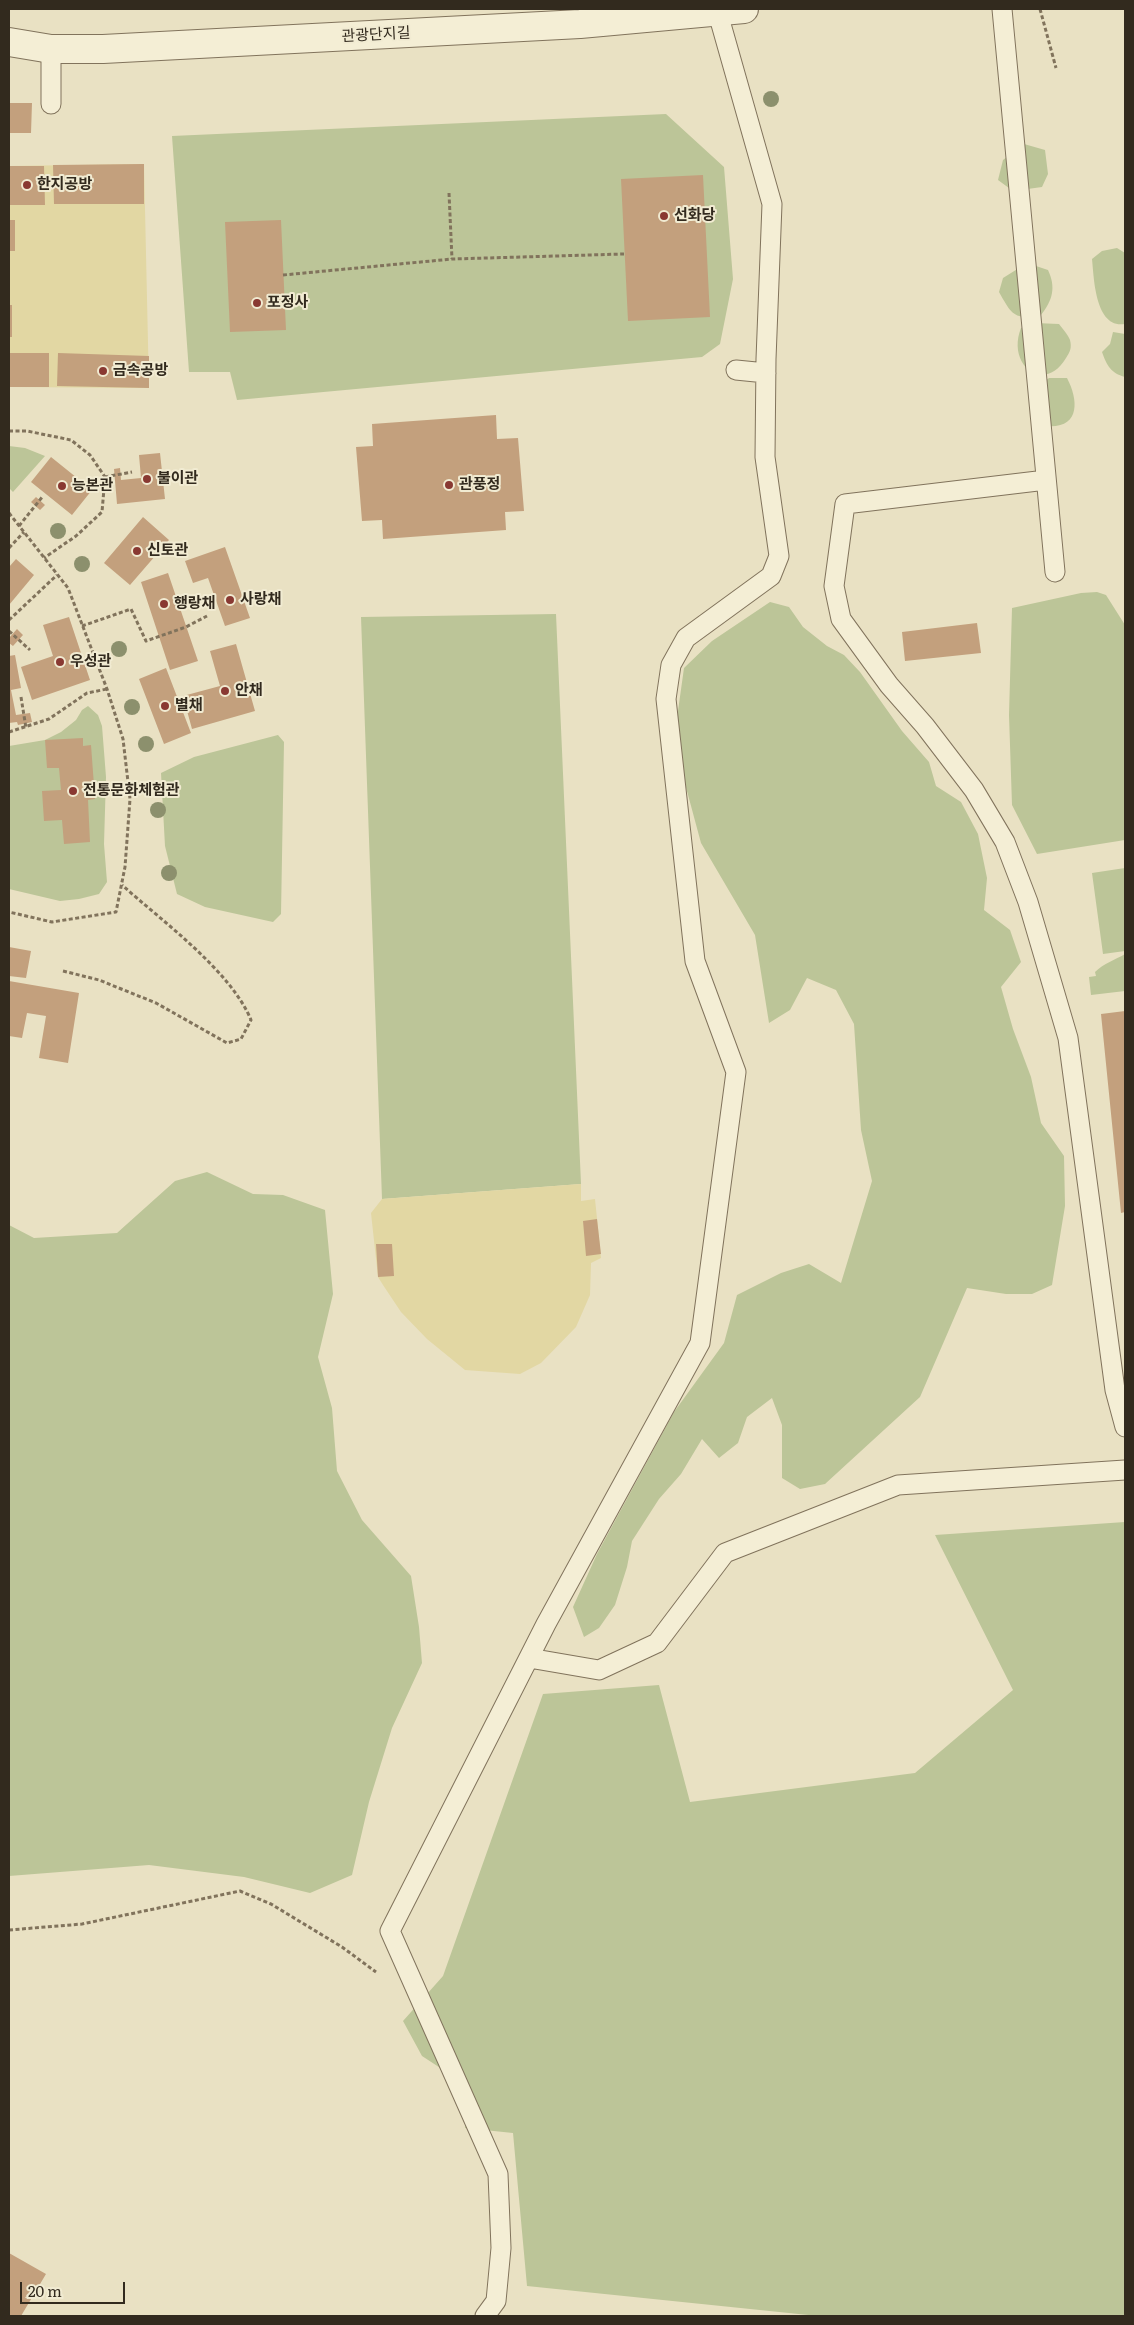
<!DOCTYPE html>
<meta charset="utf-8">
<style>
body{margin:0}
#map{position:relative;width:1134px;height:2325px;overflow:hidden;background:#e9e1c3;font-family:Literata,serif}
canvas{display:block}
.frame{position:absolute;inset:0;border:10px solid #322a1e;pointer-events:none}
.scale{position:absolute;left:20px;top:2282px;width:105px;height:22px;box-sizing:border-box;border:2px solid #322a1e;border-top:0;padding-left:6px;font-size:15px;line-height:18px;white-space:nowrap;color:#322a1e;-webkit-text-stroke:4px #f1ebd2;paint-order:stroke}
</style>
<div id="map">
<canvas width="1134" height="2325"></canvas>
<div class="frame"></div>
<div class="scale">20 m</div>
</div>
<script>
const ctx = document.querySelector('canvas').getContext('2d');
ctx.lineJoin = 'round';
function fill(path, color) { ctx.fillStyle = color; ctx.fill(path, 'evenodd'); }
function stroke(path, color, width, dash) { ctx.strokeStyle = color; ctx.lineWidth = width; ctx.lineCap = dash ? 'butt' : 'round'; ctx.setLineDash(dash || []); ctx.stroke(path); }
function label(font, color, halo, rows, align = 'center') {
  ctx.font = font + ' Literata,"Noto Sans KR",serif'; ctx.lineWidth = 4; ctx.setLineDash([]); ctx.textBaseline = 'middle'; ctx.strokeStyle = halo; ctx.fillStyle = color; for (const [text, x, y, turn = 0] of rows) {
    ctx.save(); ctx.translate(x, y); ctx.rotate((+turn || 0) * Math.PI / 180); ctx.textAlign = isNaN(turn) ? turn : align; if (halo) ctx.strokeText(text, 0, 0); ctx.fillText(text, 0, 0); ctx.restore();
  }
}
const green = new Path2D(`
 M666 114 724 167 733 279 720 344 702 357 237 400 230 372H189L172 136Z
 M1024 144 1045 150 1048 174 1042 187 1013 191 998 180 1003 160Z
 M1117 248 1125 253V324C1095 329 1094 278 1092 259L1102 251Z
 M1027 263 1048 270C1056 287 1053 300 1041 315 1014 320 1012 315 999 292L1003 278Z
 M1035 323 1059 324C1063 329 1068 335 1070 340 1072 348 1070 352 1066 358 1045 394 1006 366 1021 328Z
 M1113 332 1125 334V377C1111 373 1107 366 1102 352L1110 344Z
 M1049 378H1067C1079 401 1080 429 1046 426L1036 388Z
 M9 446 25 448 45 456 13 492 9 488Z
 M1097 592 1106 595 1125 625V840L1037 854 1012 805 1009 715 1012 608 1081 593Z
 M770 602 789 607 803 627 827 646 844 655 860 672 902 731 929 762 936 786 961 802 978 834 987 878 984 910 1010 930 1021 962 1001 987 1013 1029 1031 1077 1041 1123 1064 1156 1065 1206 1052 1285 1032 1294H1006L967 1288 920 1397 825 1484 800 1489 782 1478V1425L772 1398 747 1417 738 1443 719 1458 702 1439 681 1474 659 1499 632 1541 627 1567 615 1605 599 1628 584 1637 573 1607 597 1554 674 1412 724 1343 737 1295 781 1273 809 1264 841 1283 872 1181 861 1130 854 1024 836 990 807 978 790 1010 769 1023 755 935 701 843 677 754 678 711 684 668 712 641Z
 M556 614 581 1184 382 1199 361 617Z
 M88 706 98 715 102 726 106 777 104 844 107 882 99 894 79 899 60 901 9 889V746L45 740 61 732 76 720 82 710Z
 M278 735 284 742 281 914 273 922 205 907 177 894 165 846 161 773 194 757Z
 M1125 868V951L1103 954 1092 873Z
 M1125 954V991L1091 995 1089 977 1096 976 1095 972C1104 963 1115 960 1125 954Z
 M207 1172 253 1194 283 1195 325 1210 333 1294 318 1357 332 1408 337 1471 362 1520 411 1576 419 1627 422 1663 392 1728 369 1802 352 1875 310 1893 244 1877 149 1865 9 1876V1225L34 1238 117 1233 175 1181Z
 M1125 1522V2316H818L527 2286 513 2133 465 2128 471 2088 422 2056 403 2021 443 1976 543 1694 659 1685 690 1802 915 1773 1013 1690 935 1535Z`);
const sand = new Path2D(`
 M144 164 149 388 9 387V166Z
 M581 1184V1201L595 1199 601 1258 591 1263 590 1295 576 1327 541 1363 520 1374 465 1370 427 1339 401 1312 383 1285 378 1277 371 1213 382 1199Z`);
const building = new Path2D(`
 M9 103H32L31 133H9Z
 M144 164V204H54L53 165Z
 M9 166H44L45 205H9Z
 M703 175 710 317 628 321 621 179Z
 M9 220H15V251H9Z
 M281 220 286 330 230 332 225 222Z
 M9 305H12V337H9Z
 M9 353H49V387H9Z
 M58 353 149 356V388L57 386Z
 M496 415 497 439 518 438 524 511 505 512 506 530 383 539 382 520 362 521 356 447 373 446 372 424Z
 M160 453 165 499 117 504 114 469 120 468 121 480 141 478 139 455Z
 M51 457 92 490 72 515 31 482Z
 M36 497 45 505 40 510 31 502Z
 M143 517 169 540 130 585 104 563Z
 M225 547 250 618 225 626 208 578 193 583 185 561Z
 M16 559 34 575 9 605V567Z
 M168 573 198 661 170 670 141 582Z
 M69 617 90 680 32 700 21 667 53 656 43 625Z
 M977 623 981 653 905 661 902 632Z
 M17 629 23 635 13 646 9 643V638Z
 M236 644 255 711 192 729 183 696 220 686 210 651Z
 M15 655 21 688 11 690 16 715 30 713 32 722 18 725 17 722 9 723V656Z
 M166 668 191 733 164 744 139 679Z
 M83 738V746L91 745 95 799 88 800 90 842 64 844 62 820 44 821 42 791 61 790 59 768H47L45 740Z
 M9 947 31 951 26 978 9 976Z
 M9 981 79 993 68 1063 39 1058 46 1016 27 1013 22 1038 9 1036Z
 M1125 1011V1212L1121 1213 1101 1014Z
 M597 1219 601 1254 586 1256 583 1221Z
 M376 1244H392L394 1276 378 1277Z
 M9 2253 46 2274 21 2316H9Z`);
const path = new Path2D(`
 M1040 9 1056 68
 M449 193 452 259
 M283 275 452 259 624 254
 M9 431H27L71 440 90 455 105 477 102 512 76 536 44 558
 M105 477 132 472
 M9 513 68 588 107 689 123 739 130 799 125 867 116 912 52 922 9 912
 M19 526 43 496
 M9 548 24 532
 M9 620 57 575
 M82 626 131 609 146 641 186 627 207 616
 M9 631 30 650
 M21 697 26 728
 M9 732 49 719 87 693 107 689
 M63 971 99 980 156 1003 227 1043 241 1039 251 1020C231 971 162 921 122 885
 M9 1930 82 1924 240 1891 271 1904 342 1947 376 1972`);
const service = new Path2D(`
 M1002 9 1055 572
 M51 104V49
 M736 370 766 373
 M1046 480 845 504 834 586 841 619 889 685 925 726 974 790 1005 842 1028 902 1068 1038 1115 1390 1125 1427
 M529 1658 599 1670 657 1643 725 1553 898 1485 1125 1470
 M485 2316 496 2301 501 2248 498 2174 390 1931 546 1624 700 1343 736 1072 695 961 666 699 671 665 686 638 771 576 779 556 765 457 766 359 772 204 717 10`);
const tertiary = new Path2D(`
 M9 42 51 49H103L580 24 744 9`);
const trees = [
 [771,99],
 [58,531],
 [82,564],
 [119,649],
 [132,707],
 [146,744],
 [158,810],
 [169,873]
];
const markers = [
 [27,185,5,"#893932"],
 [664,216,5,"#893932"],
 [257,303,5,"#893932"],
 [103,371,5,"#893932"],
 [147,479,5,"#893932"],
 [449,485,5,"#893932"],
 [62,486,5,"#893932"],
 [137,551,5,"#893932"],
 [230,600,5,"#893932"],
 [164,604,5,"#893932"],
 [60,662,5,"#893932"],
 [225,691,5,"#893932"],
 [165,706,5,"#893932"],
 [73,791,5,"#893932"]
];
const streetNames = [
 ["관광단지길",376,35,-3]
];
const poiNames = [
 ["한지공방",37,185],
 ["선화당",674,216],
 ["포정사",267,303],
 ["금속공방",113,371],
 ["불이관",157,479],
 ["관풍정",459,485],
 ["능본관",72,486],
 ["신토관",147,551],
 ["사랑채",240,600],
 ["행랑채",174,604],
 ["우성관",70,662],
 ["안채",235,691],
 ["별채",175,706],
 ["전통문화체험관",83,791]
];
fill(green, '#bcc598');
fill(sand, '#e2d7a3');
fill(building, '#c3a07d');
stroke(service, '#81735c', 21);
stroke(tertiary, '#81735c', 30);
stroke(path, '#81735c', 3, [4, 2.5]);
stroke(service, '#f4eed5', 19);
stroke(tertiary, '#f4eed5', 28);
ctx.fillStyle = '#8c906d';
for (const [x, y] of trees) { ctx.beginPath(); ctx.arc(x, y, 8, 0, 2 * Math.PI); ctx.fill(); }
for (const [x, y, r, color] of markers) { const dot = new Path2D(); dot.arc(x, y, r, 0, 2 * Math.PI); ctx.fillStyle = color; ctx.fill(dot); stroke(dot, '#f1ebd2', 2); }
label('15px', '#322a1e', '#f1ebd2', streetNames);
label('bold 15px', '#322a1e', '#f1ebd2', poiNames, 'left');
</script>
